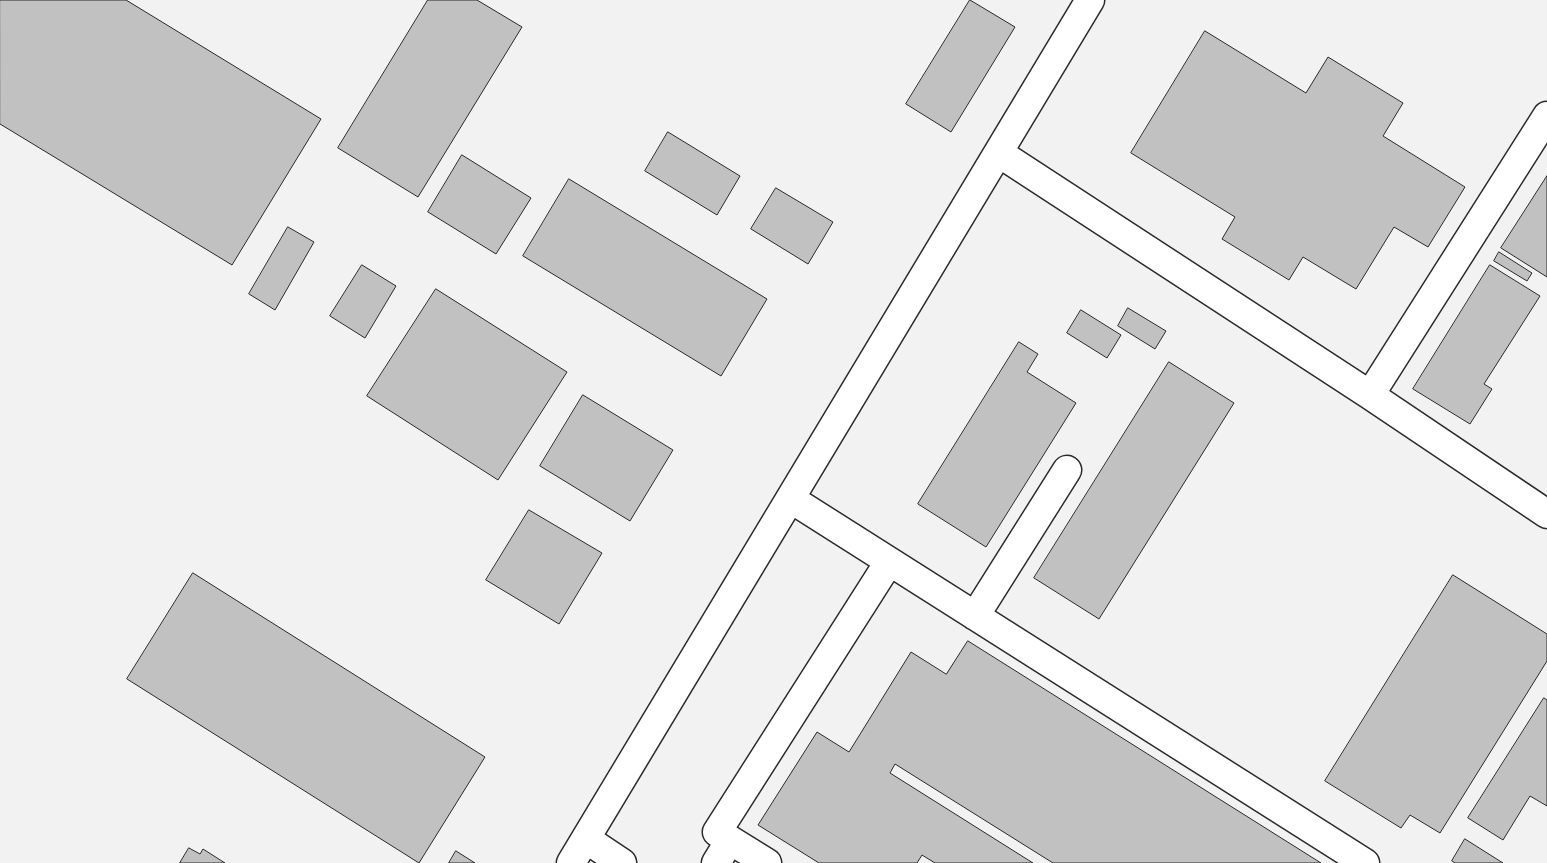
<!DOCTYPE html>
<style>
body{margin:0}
canvas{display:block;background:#f2f2f2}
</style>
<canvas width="1547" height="863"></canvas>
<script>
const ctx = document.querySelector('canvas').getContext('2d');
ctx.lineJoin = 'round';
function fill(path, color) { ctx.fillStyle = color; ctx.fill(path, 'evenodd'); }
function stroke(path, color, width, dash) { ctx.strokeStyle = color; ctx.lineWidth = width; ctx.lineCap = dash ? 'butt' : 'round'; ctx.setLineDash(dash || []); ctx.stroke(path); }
const building = new Path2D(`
 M0 0H126L321 119 232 265 0 124Z
 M428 0H477L522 27 418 197 338 148Z
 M970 0 1015 27 951 132 906 104Z
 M1205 31 1306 93 1328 57 1403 103 1383 136 1465 187 1428 247 1394 227 1356 289 1303 257 1289 280 1222 239 1235 217 1131 153Z
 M668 132 740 176 717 215 645 171Z
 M462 155 531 198 496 254 428 212Z
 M1547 176V277L1501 248Z
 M569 179 767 299 721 376 523 256Z
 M776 188 833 222 808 264 751 229Z
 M288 227 314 242 275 310 249 294Z
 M1499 252 1532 273 1527 281 1494 261Z
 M362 265 396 286 365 338 330 316Z
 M1490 265 1540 296 1484 384 1492 389 1470 424 1413 389Z
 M436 289 567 372 498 480 367 396Z
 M1128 308 1166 331 1155 349 1118 326Z
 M1081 310 1121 335 1107 358 1067 333Z
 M1019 342 1038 354 1027 372 1076 403 986 547 918 504Z
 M1169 362 1234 403 1099 619 1034 578Z
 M583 395 673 450 630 521 540 466Z
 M529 510 602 553 559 624 486 580Z
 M193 573 485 757 419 863 127 679Z
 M1453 575 1547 634V661L1440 833 1410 815 1401 828 1325 781Z
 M968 641 1321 863H1053L895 764 890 773 1033 863H935L922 855 917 863H819L758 825 817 732 849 752 911 652 946 674Z
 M1544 698 1547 700V806L1530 796 1503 840 1468 818Z
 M1465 839 1503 863H1455L1452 861Z
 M189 848 200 854 203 849 225 863H180Z
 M456 851 475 863H449Z`);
const minor = new Path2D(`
 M999 153 1370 395 1547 514
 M1370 395 1547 116
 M791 499 1365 863
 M975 616 1067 470
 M586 839 622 863
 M571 863 1090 0
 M716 863 730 840
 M767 863 717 832 889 562`);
fill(building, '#c1c1c1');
stroke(building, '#2b2b2b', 1);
stroke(minor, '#2b2b2b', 31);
stroke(minor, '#fff', 28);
</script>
